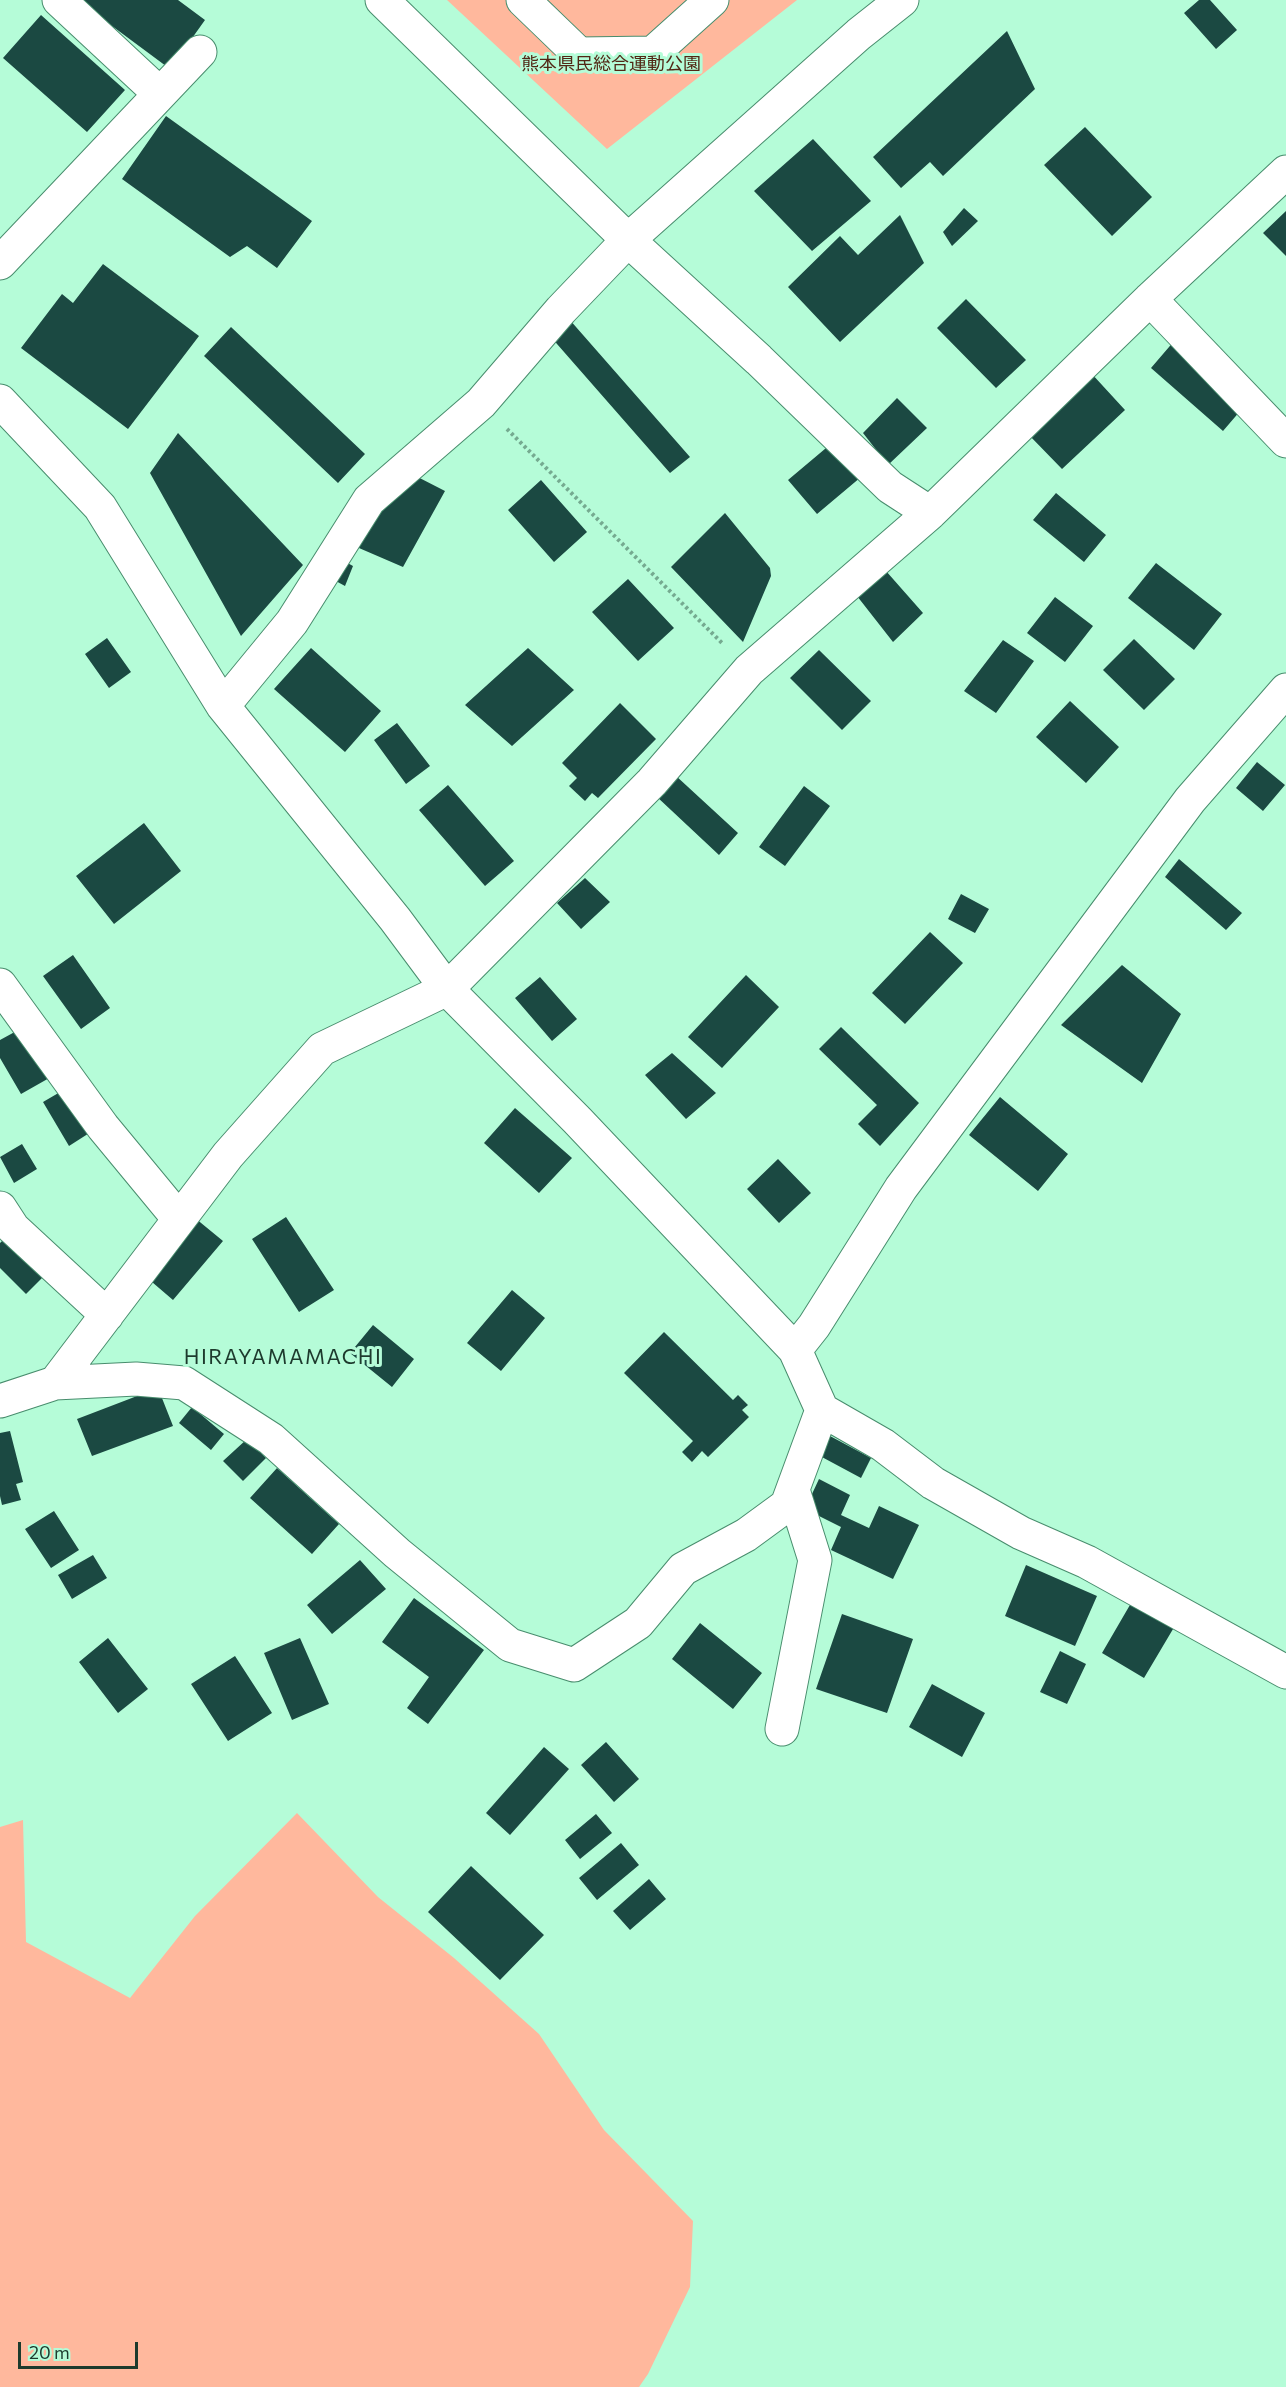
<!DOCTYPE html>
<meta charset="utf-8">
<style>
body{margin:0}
#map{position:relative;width:1286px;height:2387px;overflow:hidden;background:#b5fcd8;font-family:Commissioner,sans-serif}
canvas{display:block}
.scale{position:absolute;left:18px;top:2342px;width:120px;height:27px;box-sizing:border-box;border:3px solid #1d3a2d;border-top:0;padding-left:8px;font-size:18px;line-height:21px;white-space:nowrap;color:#1d3a2d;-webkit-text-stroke:4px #b5fcd8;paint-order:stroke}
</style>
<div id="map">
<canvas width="1286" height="2387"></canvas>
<div class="scale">20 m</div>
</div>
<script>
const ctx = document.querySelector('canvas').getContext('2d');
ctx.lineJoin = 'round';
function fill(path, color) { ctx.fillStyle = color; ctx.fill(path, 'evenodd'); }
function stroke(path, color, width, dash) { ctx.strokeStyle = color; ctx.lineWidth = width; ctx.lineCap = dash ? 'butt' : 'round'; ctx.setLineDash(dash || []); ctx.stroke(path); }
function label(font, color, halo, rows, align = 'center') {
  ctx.font = font + ' Commissioner,"Noto Sans JP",sans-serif'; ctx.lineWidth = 6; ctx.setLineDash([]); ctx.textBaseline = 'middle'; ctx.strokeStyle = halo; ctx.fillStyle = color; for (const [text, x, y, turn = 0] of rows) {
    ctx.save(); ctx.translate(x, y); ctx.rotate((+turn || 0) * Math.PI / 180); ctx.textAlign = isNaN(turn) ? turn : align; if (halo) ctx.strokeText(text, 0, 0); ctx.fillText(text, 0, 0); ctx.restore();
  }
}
const green = new Path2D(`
 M447 0H797L607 149Z
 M297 1813 378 1897 454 1958 539 2034 604 2130 693 2221 690 2287 648 2374 639 2387H0V1827L23 1820 26 1942 130 1998 195 1916Z`);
const building = new Path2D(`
 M77 0H178L205 20 170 69Z
 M1199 0H1210L1237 30 1216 49 1184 13Z
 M41 15 125 90 87 132 3 58Z
 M1007 31 1035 89 943 176 930 162 901 188 873 157Z
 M166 116 312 221 277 268 247 246 230 257 122 179Z
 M1085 127 1152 197 1112 236 1044 165Z
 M813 139 871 201 812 251 754 191Z
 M964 208 978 221 952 246 943 232Z
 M1286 211V256L1263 233Z
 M900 215 924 263 840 342 788 287 840 236 858 255Z
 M103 264 199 336 128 429 21 348 62 294 73 303Z
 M966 299 1026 360 996 388 937 328Z
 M569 319 690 457 670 473 550 336Z
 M231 327 365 454 338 483 204 356Z
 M1181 333 1253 396 1223 431 1151 368Z
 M1091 373 1125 410 1062 469 1028 434Z
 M897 398 927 428 888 465 863 433Z
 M178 433 303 565 241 636 150 473Z
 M832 443 861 477 817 514 788 480Z
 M404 470 445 491 403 567 352 545Z
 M541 480 587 532 554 562 508 510Z
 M1056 493 1106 535 1084 562 1033 520Z
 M725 513 770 568 771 576 743 642 671 567Z
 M342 560 353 566 345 586 323 574Z
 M1156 563 1222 614 1194 650 1128 598Z
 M886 571 923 613 893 642 857 596Z
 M628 579 674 628 638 661 592 612Z
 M1055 597 1093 626 1065 662 1027 633Z
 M107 638 131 672 109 688 85 654Z
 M1134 639 1175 679 1144 710 1103 670Z
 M1003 640 1034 661 996 713 964 691Z
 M311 648 381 711 345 752 274 689Z
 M528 648 574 690 512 746 465 705Z
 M819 650 871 701 842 730 790 678Z
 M1070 701 1119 747 1086 783 1036 737Z
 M620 703 656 739 598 798 592 793 585 801 569 786 577 778 562 763Z
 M397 723 430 766 406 784 374 740Z
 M1257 762 1285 785 1263 811 1236 788Z
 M675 775 738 833 719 855 656 796Z
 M448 785 514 861 485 886 419 810Z
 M804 786 830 806 785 866 759 847Z
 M144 823 181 871 114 924 76 876Z
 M1179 859 1242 913 1226 930 1165 877Z
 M585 878 610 902 581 929 557 903Z
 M961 894 989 909 975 933 948 919Z
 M930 932 963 963 905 1024 872 993Z
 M73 955 110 1008 81 1029 43 976Z
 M1122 965 1181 1014 1142 1083 1061 1025Z
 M746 975 779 1007 722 1068 688 1037Z
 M540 977 577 1019 552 1041 515 998Z
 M841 1027 919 1103 880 1146 858 1124 877 1105 819 1049Z
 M22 1028 51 1077 21 1094 0 1058V1040Z
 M672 1053 716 1093 686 1119 645 1075Z
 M67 1088 94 1130 69 1146 43 1102Z
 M1000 1097 1068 1154 1038 1191 969 1135Z
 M515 1108 572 1158 539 1193 484 1143Z
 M22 1144 37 1169 14 1183 0 1157Z
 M778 1159 811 1193 779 1223 747 1189Z
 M286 1217 334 1290 299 1312 252 1239Z
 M195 1218 223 1241 173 1300 145 1276Z
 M9 1234 47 1273 26 1294 0 1268V1243Z
 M512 1290 545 1318 501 1371 467 1343Z
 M373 1325 414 1359 392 1387 350 1353Z
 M664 1332 733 1400 738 1395 748 1405 742 1410 749 1417 708 1457 702 1451 692 1462 682 1452 693 1441 624 1373Z
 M158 1388 173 1426 92 1456 77 1419Z
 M192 1407 224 1434 211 1450 179 1423Z
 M10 1431 23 1482 16 1484 21 1500 2 1505 0 1496V1433Z
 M830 1436 871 1458 861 1478 820 1456Z
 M247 1439 266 1458 243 1481 223 1461Z
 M277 1468 339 1524 312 1554 250 1498Z
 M819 1479 850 1495 841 1515 869 1528 879 1506 919 1525 893 1579 831 1550 841 1527 805 1509Z
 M54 1511 79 1550 51 1568 25 1529Z
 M93 1555 107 1578 72 1599 58 1575Z
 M360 1560 386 1589 332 1634 307 1605Z
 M1026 1565 1097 1596 1075 1646 1005 1616Z
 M414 1598 484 1650 428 1724 407 1708 429 1677 382 1642Z
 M1134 1598 1176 1624 1144 1678 1102 1653Z
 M842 1614 913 1639 887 1713 816 1689Z
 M700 1623 762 1673 733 1709 672 1659Z
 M108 1638 148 1689 118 1713 79 1662Z
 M300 1638 329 1704 292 1720 264 1653Z
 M1060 1651 1086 1664 1067 1704 1040 1692Z
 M235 1656 272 1713 228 1741 191 1684Z
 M932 1684 985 1713 962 1757 909 1727Z
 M606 1742 639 1779 614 1802 581 1765Z
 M544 1747 569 1769 510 1835 486 1813Z
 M596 1814 612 1833 580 1859 565 1840Z
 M621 1843 639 1865 597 1900 579 1878Z
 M471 1866 544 1935 500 1980 428 1912Z
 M649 1879 666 1899 630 1930 613 1911Z`);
const path = new Path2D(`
 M507 429 723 644`);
const minor = new Path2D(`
 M59 0 160 94
 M382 0 628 240 759 360 890 487 930 513
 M523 0 579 54 653 53 712 0
 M0 263 200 52
 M1150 299 1286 441
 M0 401 100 507 223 706 395 919 447 989 577 1120 795 1350 822 1410 883 1445 933 1483 1021 1533 1087 1562 1286 1672
 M223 706 292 622 369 500 481 403 561 310 628 240 859 34 902 0
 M0 985 103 1127 179 1219
 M0 1208 13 1228 107 1315
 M795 1350 814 1326 901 1188 1190 800 1286 690
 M55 1383 228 1155 322 1049 447 989 652 782 749 670 930 513 1150 299 1286 172
 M0 1401 55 1383 136 1379 184 1383 271 1439 397 1553 510 1645 574 1665 638 1623 683 1569 746 1535 787 1505 822 1410
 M782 1729 815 1560 793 1490`);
const parkNames = [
 ["熊本県民総合運動公園",611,64]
];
const quarterNames = [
 ["HIRAYAMAMACHI",283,1357]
];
fill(green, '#ffb89d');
fill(building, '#1b4942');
stroke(minor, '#488d6d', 35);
stroke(path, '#75aa90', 4, [3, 3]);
stroke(minor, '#fff', 33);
label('18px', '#512715', '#b5fcd8', parkNames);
ctx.letterSpacing = '1.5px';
label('21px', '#1d3a2d', '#b5fcd8', quarterNames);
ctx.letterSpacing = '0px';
</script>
